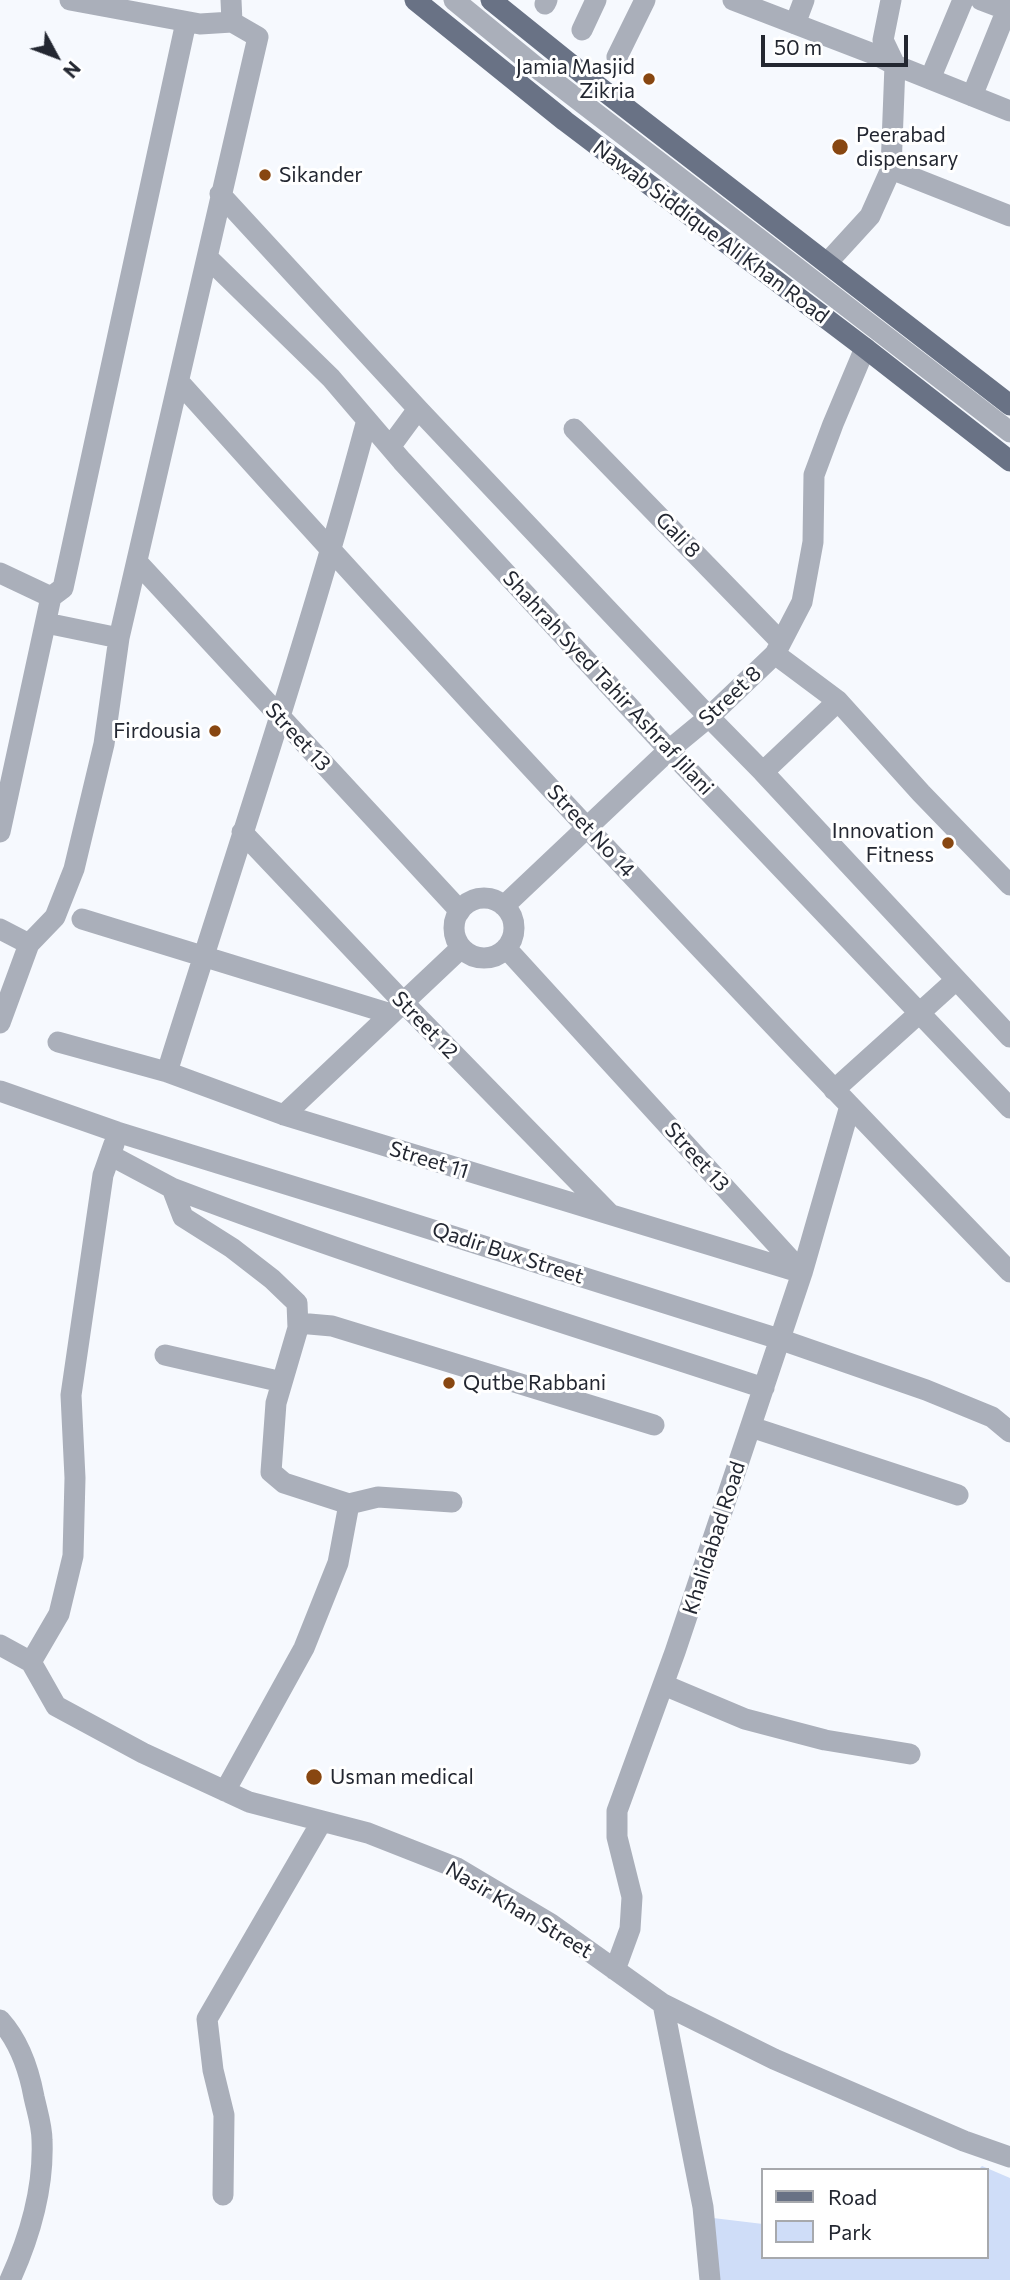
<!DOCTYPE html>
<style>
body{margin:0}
#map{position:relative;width:1010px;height:2280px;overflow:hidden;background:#f6f9fe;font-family:Commissioner,sans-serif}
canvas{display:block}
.legend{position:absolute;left:761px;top:2168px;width:228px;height:91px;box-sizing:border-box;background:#fff;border:2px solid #a7a9ad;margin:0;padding:9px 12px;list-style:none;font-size:21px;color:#232731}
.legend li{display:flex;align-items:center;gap:14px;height:35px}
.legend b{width:35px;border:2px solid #a7a9ad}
.north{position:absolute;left:21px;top:21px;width:70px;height:70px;-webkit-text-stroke:5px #fff;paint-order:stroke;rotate:131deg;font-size:19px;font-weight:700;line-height:28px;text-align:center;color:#232731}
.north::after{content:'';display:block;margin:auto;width:24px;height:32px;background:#232731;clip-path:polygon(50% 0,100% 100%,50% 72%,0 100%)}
.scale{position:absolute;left:761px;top:35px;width:147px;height:32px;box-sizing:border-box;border:4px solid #232731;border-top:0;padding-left:9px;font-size:21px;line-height:24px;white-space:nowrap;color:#232731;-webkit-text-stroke:5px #fff;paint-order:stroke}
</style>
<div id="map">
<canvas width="1010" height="2280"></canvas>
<ul class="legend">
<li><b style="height:9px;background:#697285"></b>Road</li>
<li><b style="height:19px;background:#cfddf8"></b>Park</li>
</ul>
<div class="north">N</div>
<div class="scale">50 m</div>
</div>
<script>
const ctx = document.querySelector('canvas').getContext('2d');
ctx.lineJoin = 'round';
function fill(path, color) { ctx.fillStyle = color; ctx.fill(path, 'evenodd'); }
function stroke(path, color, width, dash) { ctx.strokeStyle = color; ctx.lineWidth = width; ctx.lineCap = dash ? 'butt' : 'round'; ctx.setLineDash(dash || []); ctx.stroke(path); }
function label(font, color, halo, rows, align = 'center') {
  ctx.font = font + ' Commissioner,sans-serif'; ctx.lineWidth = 6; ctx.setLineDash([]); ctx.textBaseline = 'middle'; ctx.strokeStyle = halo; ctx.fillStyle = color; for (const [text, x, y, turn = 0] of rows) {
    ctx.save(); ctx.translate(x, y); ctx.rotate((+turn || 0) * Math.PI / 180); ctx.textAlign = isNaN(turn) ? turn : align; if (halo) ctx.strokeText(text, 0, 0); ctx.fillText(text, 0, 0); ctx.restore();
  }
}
const green = new Path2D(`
 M982 2166 1010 2178V2280H717L713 2218 763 2224V2257H987V2170H978Z`);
const minor = new Path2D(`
 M70 0 200 24 232 22
 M454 0 542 72 1010 432
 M733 0 876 55 895 65 1010 111
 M981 0 1010 11
 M545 4 547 0
 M795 24 804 0
 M582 30 596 0
 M617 57 645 0
 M930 79 963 0
 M972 96 1010 2
 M891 169 895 65 883 40 891 0
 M220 194 418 409 709 717 763 772 1010 1037
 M207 257 331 378 402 461 669 750 1010 1108
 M827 263 870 216 891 169 1010 216
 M179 382C450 684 728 981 1010 1272
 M574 429 781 642
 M390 447 418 409
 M137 562 460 911
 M0 573 51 597 0 832
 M51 597 63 588 186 22
 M46 623 119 638
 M775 654 802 602 813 542 814 475 833 424 865 348
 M763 772 838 701
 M242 832 403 1002 609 1213
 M454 928a30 30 0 1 1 60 0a30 30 0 1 1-60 0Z
 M504 906 669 750 709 717 775 654 838 701 921 793 1010 885
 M82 919 391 1014
 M0 929 29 944 0 1023
 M29 944 55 917 74 869 104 744 119 638 258 37 232 22 231 0
 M506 948 801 1271
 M58 1042 167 1072 284 1115 802 1273
 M167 1072C235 855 308 640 367 420
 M834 1090 956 980
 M0 1091 117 1132 360 1207 779 1339 926 1390 992 1417 1010 1432
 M284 1115 461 948
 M110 1155 172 1188 183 1217 232 1248 272 1279 297 1303 298 1328 276 1403 271 1472 284 1483 349 1504 338 1563 304 1648 225 1791
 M172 1188C366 1262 566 1323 764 1388
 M298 1323 332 1326 654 1425
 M165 1355 282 1382
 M751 1427 958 1495
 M349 1504 378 1497 452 1502
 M0 1645 31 1662 56 1706 143 1753 249 1802 368 1833 457 1868 551 1924 663 2004 774 2059 964 2141 1010 2157
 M31 1662 59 1614 73 1556 75 1478 71 1395 103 1175 114 1144
 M664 1685 745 1719 825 1740 910 1754
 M615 1970 630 1929 632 1897 617 1837V1811L675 1652 802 1273 850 1106
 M663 2004 703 2207 710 2280
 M0 2020C19 2041 29 2070 34 2097 37 2111 42 2126 42 2140 44 2188 30 2236 10 2280
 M223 2195 224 2115 213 2070 207 2019 322 1821`);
const major = new Path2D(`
 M415 0 565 121 865 348 1010 461
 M491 0 599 87 1010 405`);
const markers = [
 [649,79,7,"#884711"],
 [840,147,9,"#884711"],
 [265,175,7,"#884711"],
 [215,731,7,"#884711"],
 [948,843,7,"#884711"],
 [449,1383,7,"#884711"],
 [314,1777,9,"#884711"]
];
const poiNames = [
 ["Jamia Masjid",635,67,"right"],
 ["Zikria",635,91,"right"],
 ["Peerabad",856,135],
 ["dispensary",856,159],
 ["Sikander",279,175],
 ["Firdousia",201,731,"right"],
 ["Innovation",934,831,"right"],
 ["Fitness",934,855,"right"],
 ["Qutbe Rabbani",463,1383],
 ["Usman medical",330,1777]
];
const streetNames = [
 ["Nawab Siddique Ali Khan Road",711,232,37],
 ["Gali 8",678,535,46],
 ["Shahrah Syed Tahir Ashraf Jilani",608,683,47],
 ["Street 8",730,696,-43],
 ["Street 13",298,737,47],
 ["Street No 14",591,831,47],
 ["Street 12",425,1025,46],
 ["Street 13",697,1157,48],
 ["Street 11",429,1160,17],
 ["Qadir Bux Street",508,1253,18],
 ["Khalidabad Road",714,1538,-72],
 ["Nasir Khan Street",519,1910,31]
];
fill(green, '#cfddf8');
stroke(minor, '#aaafba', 21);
stroke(major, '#697285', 21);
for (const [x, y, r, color] of markers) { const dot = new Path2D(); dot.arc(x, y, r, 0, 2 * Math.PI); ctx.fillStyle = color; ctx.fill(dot); stroke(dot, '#fff', 2.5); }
label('21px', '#232731', '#fff', poiNames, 'left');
label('21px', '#232731', '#fff', streetNames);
</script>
